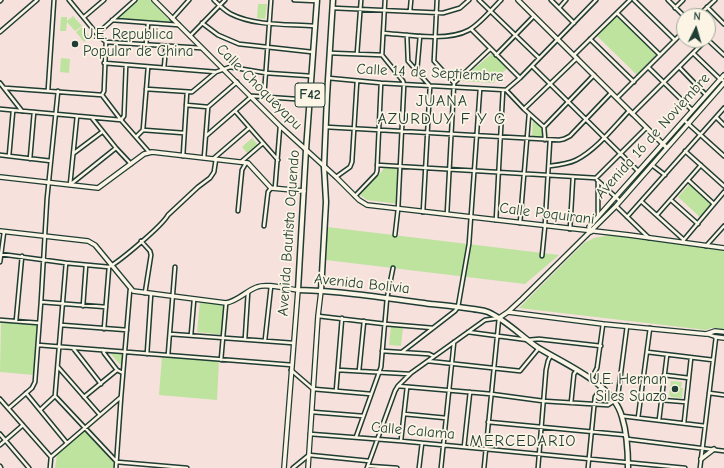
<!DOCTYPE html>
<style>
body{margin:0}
#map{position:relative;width:724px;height:468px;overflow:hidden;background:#f7e1dd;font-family:"Comic Neue",sans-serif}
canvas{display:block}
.north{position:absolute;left:676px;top:8px;width:40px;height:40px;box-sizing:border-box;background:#fcf5e5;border:1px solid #a4ab9e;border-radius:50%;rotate:5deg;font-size:11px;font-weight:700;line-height:16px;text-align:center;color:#1f3d34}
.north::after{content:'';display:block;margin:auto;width:14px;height:18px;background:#1f3d34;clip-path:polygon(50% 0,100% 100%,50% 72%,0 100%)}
</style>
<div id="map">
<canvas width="724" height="468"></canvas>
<div class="north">N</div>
</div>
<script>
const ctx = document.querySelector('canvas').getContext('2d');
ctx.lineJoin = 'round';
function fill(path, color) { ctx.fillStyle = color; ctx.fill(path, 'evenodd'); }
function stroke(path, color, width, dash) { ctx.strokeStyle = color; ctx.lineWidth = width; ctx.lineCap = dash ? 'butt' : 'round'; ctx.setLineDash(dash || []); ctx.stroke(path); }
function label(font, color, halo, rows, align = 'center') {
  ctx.font = font + ' "Comic Neue",sans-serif'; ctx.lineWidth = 3.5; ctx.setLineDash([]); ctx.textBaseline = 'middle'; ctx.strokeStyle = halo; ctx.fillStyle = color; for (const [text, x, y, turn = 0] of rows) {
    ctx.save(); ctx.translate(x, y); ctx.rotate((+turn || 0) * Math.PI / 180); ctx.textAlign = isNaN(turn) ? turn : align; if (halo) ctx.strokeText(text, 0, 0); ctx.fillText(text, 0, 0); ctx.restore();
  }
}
const green = new Path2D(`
 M138 0H150L172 23 117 19Z
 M258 4H267L265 19 257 18Z
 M618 15 625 21 626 20 661 54 638 76 597 36Z
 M73 16 82 26 75 31 67 22 66 31H60L61 17H67V21Z
 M82 27 90 37 84 42 76 32Z
 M495 51 509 66 493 83 463 81 462 79Z
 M61 58 70 59 69 73 60 72Z
 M533 114 543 124 547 126 548 137 532 136Z
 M252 138 258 145 248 154 242 147Z
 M384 165 402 167 399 204 367 200 360 195 383 170Z
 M692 181 716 202 702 219 678 197Z
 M327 227 559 255 525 284 326 260Z
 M610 235H619L724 251V329L711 328 706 330 519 308 584 243 594 238Z
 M200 301 229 303 226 335 197 332Z
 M1 321 38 324 34 375 0 372Z
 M391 326 403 327 401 346 389 345Z
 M109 352 125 353 124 369Z
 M162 356 219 361 217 400 159 395Z
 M671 381 682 382 681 388H683L682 398 671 397 669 395Z
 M89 427 115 459 116 468H55L57 455Z`);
const street = new Path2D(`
 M69 0 97 34 106 42 201 48
 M214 0C219 5 225 11 231 14 254 26 289 24 314 26
 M294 0 317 1
 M437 0 434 61 454 83
 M479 0 539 58
 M551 0 574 23
 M634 0 675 40
 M668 0 684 16
 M0 1 1 0
 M707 7 724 24
 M333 8 443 13 460 8 469 0
 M559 8 566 0
 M675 8 683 0
 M410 11 411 0
 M617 13 660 55
 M698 16 715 0
 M84 17 104 0
 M172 19 189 0
 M112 20 179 25
 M202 23 218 35 239 44 312 52
 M471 29 520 78
 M0 32 37 0
 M383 33C408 35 447 42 469 30 480 24 492 9 501 0
 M97 34 135 0
 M407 35 408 61 430 86 423 212
 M190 36 225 0
 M590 39 634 82
 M708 40 724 55
 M146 45 148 23
 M330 53 382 55 403 81 404 85 398 209 395 235
 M693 53 720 79 724 81
 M357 54 361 0
 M382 55 385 0
 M496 55 534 16
 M574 55 630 0
 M104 63 216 72 230 67 266 73 311 76
 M532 66 638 171
 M648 67 692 110
 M679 67 706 95
 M164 68 166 46
 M417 70 420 36
 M328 78 381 83 506 90 520 78 596 0
 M0 83 22 111
 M5 88 102 95 104 91 106 42
 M146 89 192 92 216 72
 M48 90 54 0
 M506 90 524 109 544 127 545 140
 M102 95 121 120 149 152
 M264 97 271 0
 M617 98 684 31
 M186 105 208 107
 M0 109 121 120 124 116 126 65
 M524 109 577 58
 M235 111 278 160
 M632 114 706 40
 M716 117 724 125
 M92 118 116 148 131 164
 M684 120 724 156
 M326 127 559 140 564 139 570 136 611 93
 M544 127 594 75
 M143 130 184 133
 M206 136 252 96 310 100
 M136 137 143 130 148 67
 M685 151 724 186
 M74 153 102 132
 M0 155 51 161
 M9 156 13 111
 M183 156 187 92
 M204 158 208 107 237 82
 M30 159 34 112
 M213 159 249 128
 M241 162 263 143
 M377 165 596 178
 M652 165 665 175
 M549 166C558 165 568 164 576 160 596 150 614 127 629 111
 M336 177 350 167 352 162 357 81
 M596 178 646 128
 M597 180 620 201
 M688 180 714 204
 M598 181V217
 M71 184 116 148
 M70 185 77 116
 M275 188 280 127
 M355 196 376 174 377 171 381 83
 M671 200 698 224
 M642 202 684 240
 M616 206 649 238
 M238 211 242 170 246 163
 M447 214 454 83 490 49
 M657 215 701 165
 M627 217 724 108
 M496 220 503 90
 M520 223 529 114
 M545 224 550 140
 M264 226 268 192 271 188
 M570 229 573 177
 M141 241 150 251 151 255 145 293
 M682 242 724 192
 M706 246 724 226
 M0 254 66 263 109 267C120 261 162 226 168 215L198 187 210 178 214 172 216 159
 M542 256 545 226
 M0 262 4 232
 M41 302 106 307
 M83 306 86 265
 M318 316 385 324 433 328
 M0 320 39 323
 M16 321 22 256
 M61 325 127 330
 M104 329 109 267
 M468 332 528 340 539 339 601 346
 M170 334 293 343
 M191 335 194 300
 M245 339 248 292
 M265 340 271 286
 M38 345 292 365
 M73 348 101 384
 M103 350 104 353 117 370 123 373
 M382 351 429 354 433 356
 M402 352 455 311 458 307 469 244 480 89
 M647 352 713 360
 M147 354 151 294
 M168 355 175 267
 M221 360 226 303
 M428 361 520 371 539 348
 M58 367 100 415
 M291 370 313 389 371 394
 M338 370 409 374
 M359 371 364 321
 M664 375 689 378
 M591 379 597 368 603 324
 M398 386 491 394 543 401 608 405 614 401 618 395 627 326
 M336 391 342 318
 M26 393 67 443
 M709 393 724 395
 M55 396 117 462 187 468
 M84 397 117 370
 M0 399 51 457
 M661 400 686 402
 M571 403 574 374 577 370
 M9 408 32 388 35 382 41 302 47 199 58 91
 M40 410 55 396 66 263
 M312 412 363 416
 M404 414 446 418
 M622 416 705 426
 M638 418 650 328
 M659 420 667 355
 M488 422 626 435
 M684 423 691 358
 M0 434 29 468
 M310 434 401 441 685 468
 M356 437 381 367 387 298 393 268
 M627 439 724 451
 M401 440 407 387
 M0 445 23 425
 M464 447 470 392
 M0 466 1 468
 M368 466 397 468
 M50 468 51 457 121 397 130 290
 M116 468 121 397
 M293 468 309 455 369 461
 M367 468 395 391 398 386 411 373 485 320 499 318 484 468
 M419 468 422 443
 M441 468 454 342
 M538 468 546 370 548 361 551 355
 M588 468 595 397 601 388
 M700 468 716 337 707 334`);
const secondary = new Path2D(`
 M154 0 280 126 336 177 359 200 367 205 629 235 724 248
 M518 0 667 148
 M0 177 98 188 144 154 152 152 248 163 271 188 304 191
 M0 231 88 241 95 245 133 291 226 303C238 301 246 291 257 287 267 283 286 289 298 290L284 468
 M591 232 589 227 724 75
 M508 312 603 324 706 334 715 331 724 332
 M499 318 508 312 522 299 616 206 724 83
 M716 337 724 338
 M701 459 714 449
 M308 468 318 316 321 291`);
const primary = new Path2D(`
 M317 0 306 150 298 290C342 291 387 298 431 304 445 305 459 307 473 309 478 310 483 310 488 312 506 320 521 336 537 347 564 364 613 383 622 417 627 433 628 451 628 468
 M321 291 326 202 324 167 327 96 333 0`);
const markers = [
 [75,44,4,"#1f3d34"],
 [675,389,4,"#1f3d34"]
];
const shields = [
 [310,95,30]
];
const shieldNames = [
 ["F42",310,95]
];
const poiNames = [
 ["U.E. Republica",83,35],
 ["Popular de China",83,52],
 ["U.E. Hernan",667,380,"right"],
 ["Siles Suazo",667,397,"right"]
];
const streetNames = [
 ["Calle 14 de Septiembre",430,73,3],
 ["Calle Choqueyapu",259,87,45],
 ["Avenida 16 de Noviembre",653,136,-48],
 ["Calle Poquirani",547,214,7],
 ["Avenida Bautista Oquendo",289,233,-86],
 ["Avenida Bolivia",362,284,6],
 ["Calle Calama",413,431,5]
];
const neighbourhoodNames = [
 ["JUANA",442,101],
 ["AZURDUY F Y G",442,119],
 ["MERCEDARIO",523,441]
];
fill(green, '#bde39f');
stroke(street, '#1f3d34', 5.5);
stroke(secondary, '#1f3d34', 6);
stroke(primary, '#1f3d34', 7);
stroke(street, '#fcf5e5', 2.5);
stroke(secondary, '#fcf5e5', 3.5);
stroke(primary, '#fcf5e5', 4);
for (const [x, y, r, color] of markers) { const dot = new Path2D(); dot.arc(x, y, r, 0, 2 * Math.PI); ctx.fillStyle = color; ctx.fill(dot); stroke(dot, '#fcf5e5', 1.5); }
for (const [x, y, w] of shields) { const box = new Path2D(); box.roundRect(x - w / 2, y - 12, w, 24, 3); ctx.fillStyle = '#fcf5e5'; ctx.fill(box); stroke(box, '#1f3d34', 1); }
label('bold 14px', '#1f3d34', null, shieldNames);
label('15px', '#1f3d34', '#fcf5e5', poiNames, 'left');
label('15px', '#1f3d34', '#fcf5e5', streetNames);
ctx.letterSpacing = '1px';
label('16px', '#1f3d34', '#fcf5e5', neighbourhoodNames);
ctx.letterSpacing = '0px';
</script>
